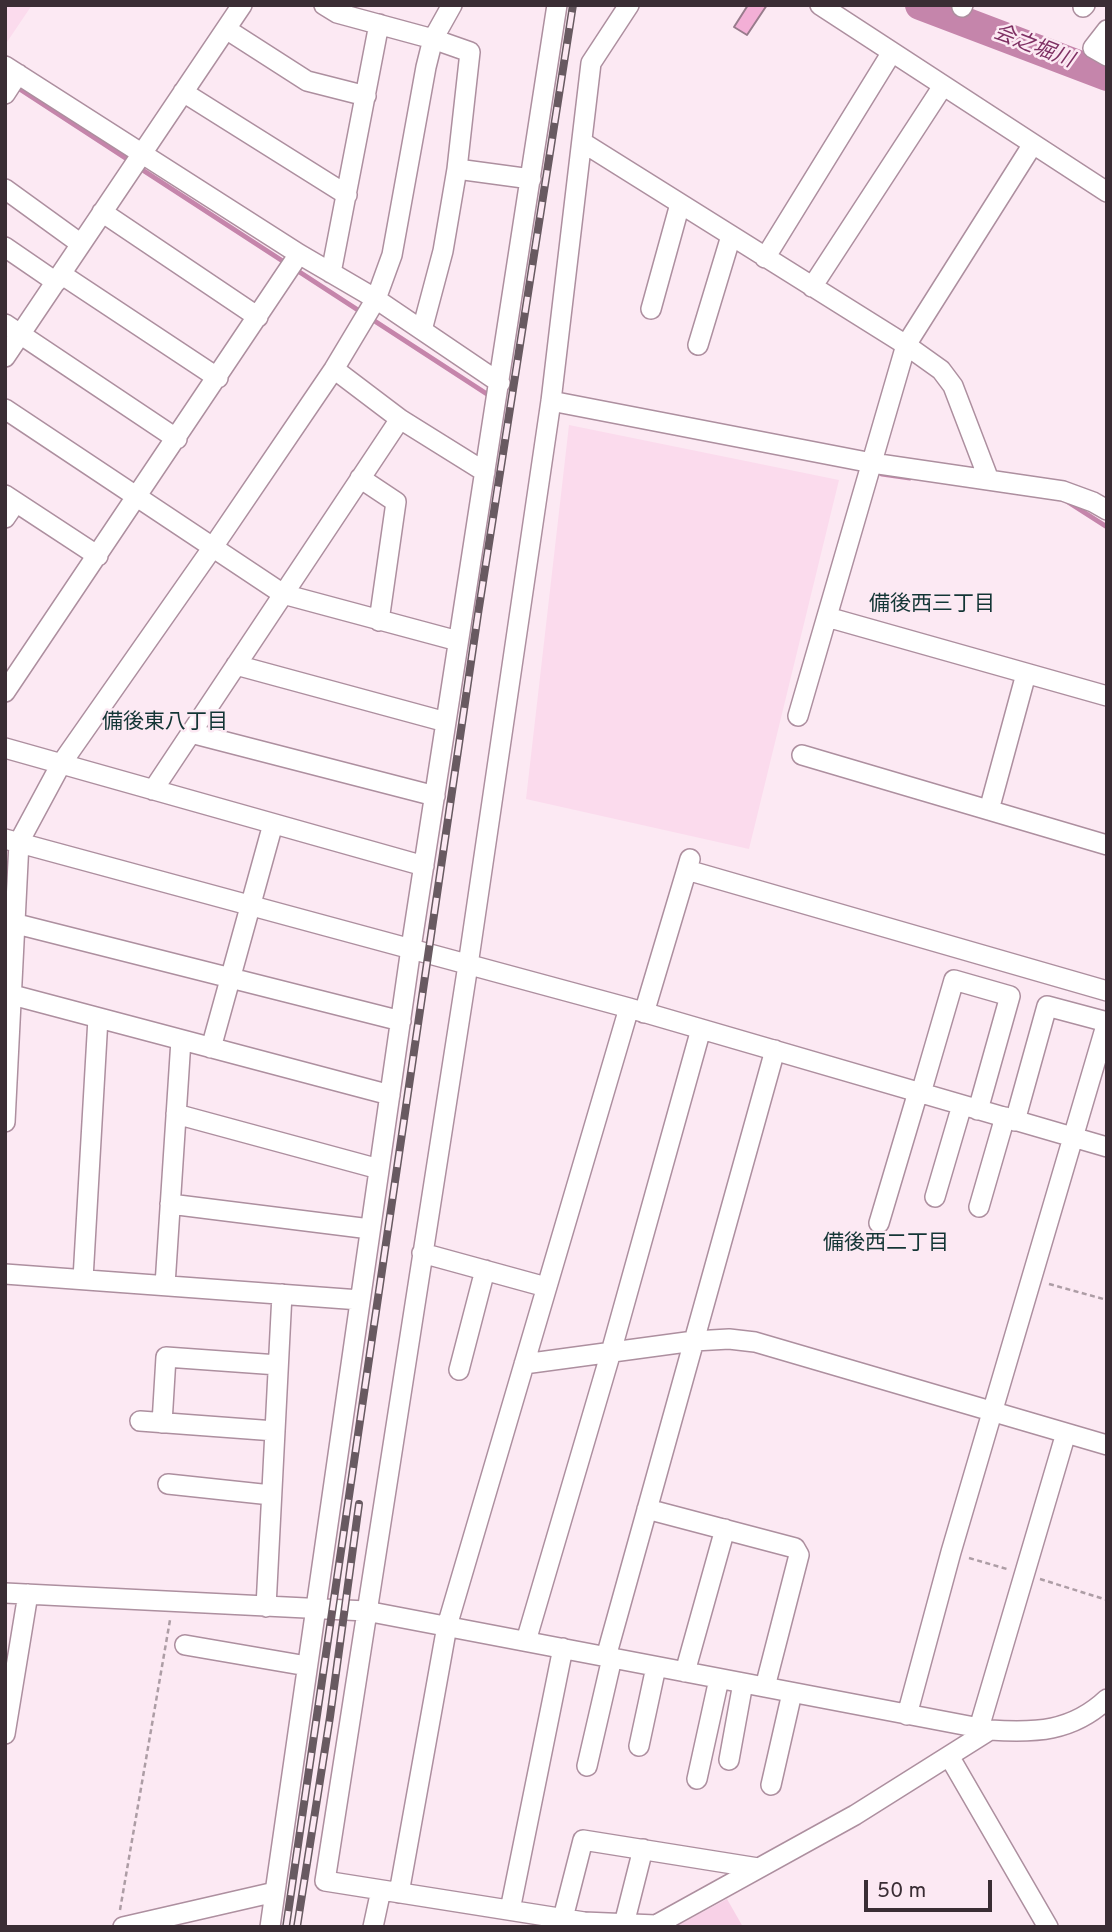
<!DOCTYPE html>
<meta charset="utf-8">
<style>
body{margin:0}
#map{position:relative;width:1112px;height:1932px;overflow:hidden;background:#fce9f3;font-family:Overpass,sans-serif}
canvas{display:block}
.frame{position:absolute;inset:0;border:7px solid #3a2d34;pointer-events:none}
.scale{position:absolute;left:864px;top:1880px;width:128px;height:32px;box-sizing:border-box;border:4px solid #3a2d34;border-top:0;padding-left:9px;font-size:21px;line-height:24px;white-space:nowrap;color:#3a2d34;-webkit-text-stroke:5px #fce9f3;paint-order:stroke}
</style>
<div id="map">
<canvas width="1112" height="1932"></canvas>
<div class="frame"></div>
<div class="scale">50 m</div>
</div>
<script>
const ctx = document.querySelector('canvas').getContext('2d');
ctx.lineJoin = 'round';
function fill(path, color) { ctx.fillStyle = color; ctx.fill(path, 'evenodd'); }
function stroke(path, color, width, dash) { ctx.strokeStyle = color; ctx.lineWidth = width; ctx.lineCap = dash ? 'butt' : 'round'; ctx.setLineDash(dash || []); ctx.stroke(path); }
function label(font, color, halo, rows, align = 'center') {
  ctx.font = font + ' Overpass,"Noto Sans JP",sans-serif'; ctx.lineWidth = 5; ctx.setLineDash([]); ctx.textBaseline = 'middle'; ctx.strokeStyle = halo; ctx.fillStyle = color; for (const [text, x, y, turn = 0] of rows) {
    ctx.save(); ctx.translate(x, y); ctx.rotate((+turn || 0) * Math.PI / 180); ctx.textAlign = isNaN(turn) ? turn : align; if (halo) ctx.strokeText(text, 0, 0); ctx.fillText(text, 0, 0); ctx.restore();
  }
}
const built = new Path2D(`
 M5 5H32L5 45Z
 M569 425 839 480 749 849 526 799Z`);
const green = new Path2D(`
 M727 1899 743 1927H674Z`);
const stream = new Path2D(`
 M15 86 130 161
 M138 167 361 312
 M370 318 490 396
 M882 474 910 478
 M1068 502 1107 527`);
const river = new Path2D(`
 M920 5 1107 76`);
const building = new Path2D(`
 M748 5H767L747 35 734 27Z`);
const path = new Path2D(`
 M1049 1284 1107 1300
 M969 1558 1007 1569
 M1040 1579 1107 1600
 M120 1910 170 1620`);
const minor = new Path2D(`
 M324 5 337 13 433 39 470 52 457 169 443 251 422 330
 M629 5 591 63 551 401 468 965 325 1881 584 1922 656 1925 855 1815 990 1730
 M820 5 1107 192
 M962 7 963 5
 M1083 7 1085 5
 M226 29 307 81 366 96
 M1107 30 1093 48 1107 56
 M5 66 299 254 376 299 500 383
 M183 92 347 195
 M5 94 18 74
 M582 142 906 345 941 370 953 386 989 480
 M457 169 531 179
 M5 189 81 244
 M102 212 258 317
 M5 247 56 282
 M765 258 892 52
 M331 273 379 24
 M61 274 218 378
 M812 287 943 86
 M651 309 680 204
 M5 324 177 439
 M698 345 731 236
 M5 357 242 5
 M334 369 400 419 485 472
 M551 401 872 463 1063 491 1093 502 1107 510
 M5 409 283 594 458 641
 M360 478 396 502 379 621
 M5 495 98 556
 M5 518 16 502
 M827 617 1107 696
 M236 665 446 722
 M5 692 299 254
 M798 716 906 345 1033 144
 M191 733 435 796
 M5 748 424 866
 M802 755 1107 845
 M153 790 400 419
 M989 810 1026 674
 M5 839 629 1008 1107 1147
 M687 870 1107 991
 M5 921 401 1021
 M5 993 390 1095
 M644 1013 690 859
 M211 1048 273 824
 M921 1093 954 980 1010 996 978 1110
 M176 1114 379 1169
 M5 1122 19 842 61 764 213 547 334 369 376 299 392 255 426 67 433 39 452 5
 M935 1197 962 1105
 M170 1204 370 1229
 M979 1207 1005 1117
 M879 1223 918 1092
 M422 1253 546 1287
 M5 1274 360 1300
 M83 1279 98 1018
 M165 1285 181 1040
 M524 1364 694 1341 729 1339 755 1342 1107 1445
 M459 1370 485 1270
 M140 1421 275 1431
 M162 1423 166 1357 278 1365
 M168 1484 271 1495
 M647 1509 795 1548 799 1555 765 1687
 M5 1593 366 1611 990 1730C1035 1733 1072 1732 1107 1699
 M266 1607 282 1294
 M526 1641 611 1352 701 1029
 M185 1645 307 1666
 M606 1657 775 1050
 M685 1672 725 1529
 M907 1715 951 1552 1107 1022 1047 1006 1015 1121
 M979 1728 1066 1433
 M5 1734 28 1594
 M639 1746 656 1667
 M949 1756 1048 1927
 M729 1760 743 1683
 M587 1766 612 1658
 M697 1779 719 1679
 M771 1785 792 1693
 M399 1893 447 1626 629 1008
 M510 1910 563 1648
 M563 1918 583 1840 758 1868
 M624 1924 643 1849
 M123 1927 275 1892
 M270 1927 411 948 557 5
 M373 1927 381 1890`);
const rail = new Path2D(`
 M286 1927 478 614 573 5
 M297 1927 330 1717 359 1504`);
const waterNames = [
 ["会之堀川",1033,48,21]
];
const neighbourhoodNames = [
 ["備後西三丁目",932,606],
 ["備後東八丁目",165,724],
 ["備後西二丁目",886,1245]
];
fill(built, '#fbdbed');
fill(green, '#f8d1e7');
stroke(stream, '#c585ab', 5);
stroke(river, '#c585ab', 30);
fill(building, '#f3afd6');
stroke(building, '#987b8c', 2);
stroke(minor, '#ad8f9f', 22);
stroke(path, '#ad9da5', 2.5, [5, 3.5]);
stroke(minor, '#fff', 19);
stroke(rail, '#685a61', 8);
stroke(rail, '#fce9f3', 5, [16]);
label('italic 21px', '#7f3164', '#fce9f3', waterNames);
label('21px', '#133535', '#fce9f3', neighbourhoodNames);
</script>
